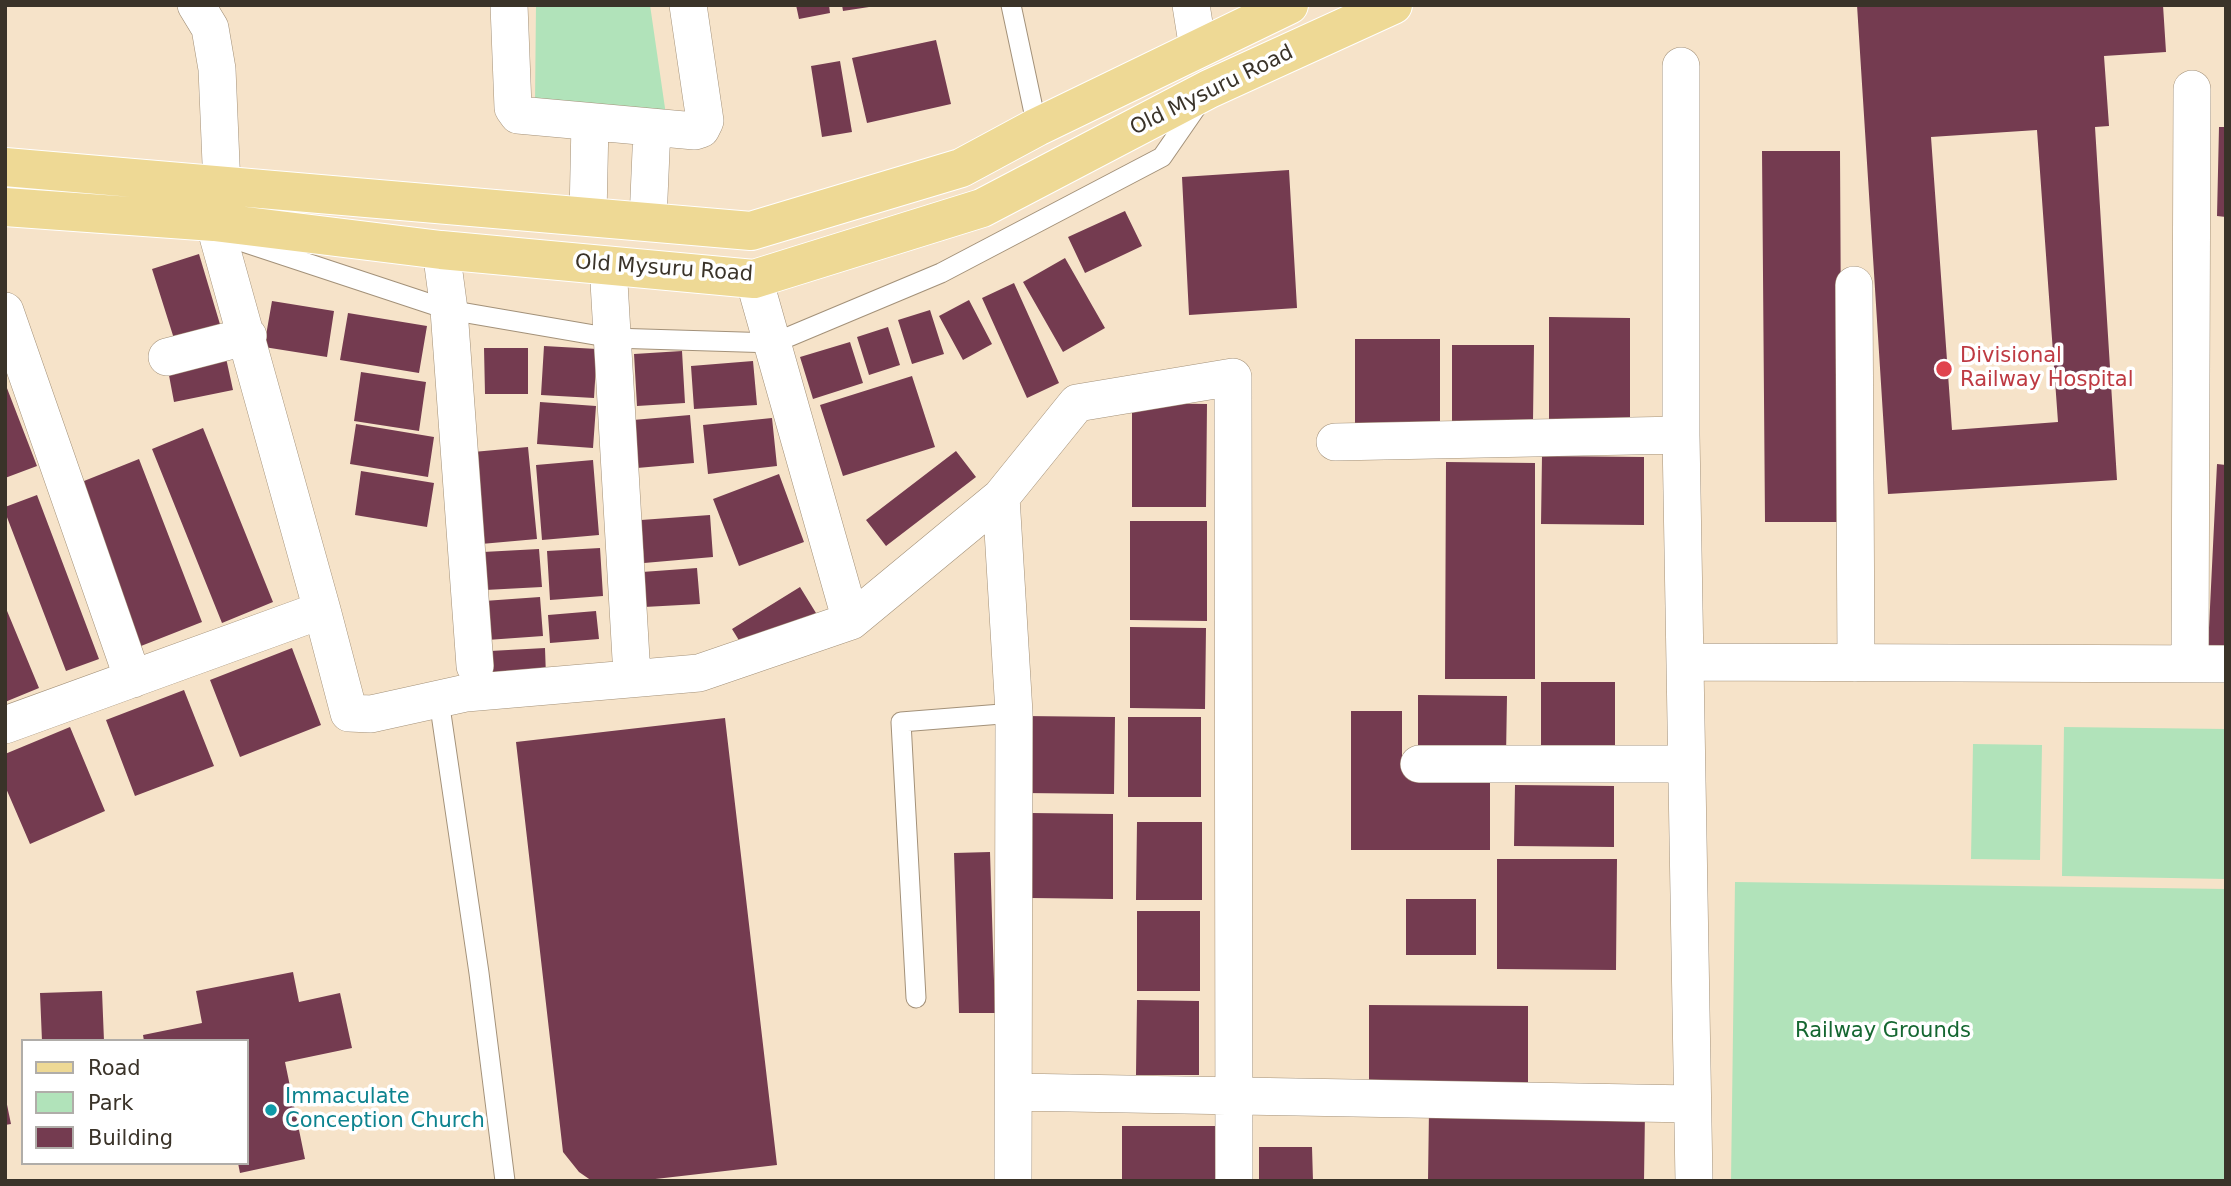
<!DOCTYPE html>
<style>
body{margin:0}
#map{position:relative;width:2231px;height:1186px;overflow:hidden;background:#f6e3c9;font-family:"DejaVu Sans",sans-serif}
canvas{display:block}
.frame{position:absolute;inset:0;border:7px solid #3a3329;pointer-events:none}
.legend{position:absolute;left:21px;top:1039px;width:228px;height:126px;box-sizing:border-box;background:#fff;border:2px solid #b0ada9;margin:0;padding:9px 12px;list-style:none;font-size:21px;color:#3a3329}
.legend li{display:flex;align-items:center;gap:14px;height:35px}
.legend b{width:35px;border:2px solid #b0ada9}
</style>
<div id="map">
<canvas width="2231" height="1186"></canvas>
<div class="frame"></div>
<ul class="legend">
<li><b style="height:9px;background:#eed995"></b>Road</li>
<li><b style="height:19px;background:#b1e3ba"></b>Park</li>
<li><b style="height:19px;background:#743b50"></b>Building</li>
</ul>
</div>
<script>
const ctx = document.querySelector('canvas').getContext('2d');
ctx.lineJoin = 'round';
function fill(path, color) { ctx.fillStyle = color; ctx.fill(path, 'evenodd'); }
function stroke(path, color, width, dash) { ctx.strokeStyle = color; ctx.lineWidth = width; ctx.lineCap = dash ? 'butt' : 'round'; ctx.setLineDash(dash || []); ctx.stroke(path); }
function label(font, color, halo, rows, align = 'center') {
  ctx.font = font + ' "DejaVu Sans",sans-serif'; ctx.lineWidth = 7; ctx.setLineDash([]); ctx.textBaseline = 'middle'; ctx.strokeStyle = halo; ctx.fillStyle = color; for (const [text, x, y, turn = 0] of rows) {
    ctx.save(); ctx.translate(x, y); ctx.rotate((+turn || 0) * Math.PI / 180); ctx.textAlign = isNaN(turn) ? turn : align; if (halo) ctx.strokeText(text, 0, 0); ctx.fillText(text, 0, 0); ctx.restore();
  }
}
const green = new Path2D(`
 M536 5H650L666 115 535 103Z
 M2064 727 2226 729V879L2062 876Z
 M1973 744 2042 745 2040 860 1971 859Z
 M1735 882 2226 889V1181H1731Z`);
const building = new Path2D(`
 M796 5H829L830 13 799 19Z
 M842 5H869V7L843 11Z
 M1857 5H2163L2166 52 2104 56 2109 126 2095 127 2117 480 1888 494ZM2037 130 2058 422 1952 430 1931 137Z
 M936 40 951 104 867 123 852 58Z
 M840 61 852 132 822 137 811 66Z
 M2219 127H2226V217L2217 216Z
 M1762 151H1840L1842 522H1765Z
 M1289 170 1297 308 1189 315 1182 177Z
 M1125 211 1142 246 1085 273 1068 237Z
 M199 254 222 331 176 345 152 269Z
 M1065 258 1105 328 1063 352 1023 282Z
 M1014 283 1059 383 1027 398 982 298Z
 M969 300 992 344 963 360 939 316Z
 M272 301 334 311 327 357 264 347Z
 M930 310 944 354 912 364 898 320Z
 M348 313 427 326 419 373 340 360Z
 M1549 317 1630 318V420H1549Z
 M888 327 900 365 869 375 857 337Z
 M1355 339H1440V427H1355Z
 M850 342 863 383 813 399 800 357Z
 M1452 345H1534L1533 421H1452Z
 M544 346 597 349 594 398 541 395Z
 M484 348H528V394H485Z
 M682 351 685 403 637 406 634 354Z
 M226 358 233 390 174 402 168 370Z
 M753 361 757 405 694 409 691 366Z
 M361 372 426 382 419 431 354 421Z
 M912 376 935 447 843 476 820 405Z
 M5 383 37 466 5 478Z
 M540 402 596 406 593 448 537 444Z
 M1132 403 1207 404 1206 507H1132Z
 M690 415 694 463 637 468 633 420Z
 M772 418 777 466 708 474 703 425Z
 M356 424 434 437 428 477 350 464Z
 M203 428 273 602 222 623 152 449Z
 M528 447 537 539 481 544 473 452Z
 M956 451 976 477 886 546 866 520Z
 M1542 456 1644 457V525L1541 524Z
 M139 459 202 622 141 646 79 483Z
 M593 460 599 535 542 540 536 465Z
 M1446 462 1535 463V679H1445Z
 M2217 464 2226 465V649L2208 648Z
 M361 471 434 483 427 527 355 515Z
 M779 474 804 542 739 566 713 499Z
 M37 495 99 659 66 671 5 512V507Z
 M710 515 713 557 644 563 641 520Z
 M1130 521H1207V621L1130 620Z
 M600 548 603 596 550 600 547 551Z
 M539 549 542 587 485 590 483 552Z
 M697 568 700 604 644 607 642 572Z
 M800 587 816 613 748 655 732 629Z
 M540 597 543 636 487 640 484 601Z
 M5 606 39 688 5 702Z
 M596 611 599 639 550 643 548 615Z
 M1130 627 1206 628 1205 709 1130 708Z
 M292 648 321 725 240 757 210 680Z
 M545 648 546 677 492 680 490 651Z
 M1541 682H1615V748H1541Z
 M184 690 214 766 135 796 106 720Z
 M1418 695 1507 696 1506 757 1418 756Z
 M1351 711H1402V770L1490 771V850H1351Z
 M1024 716 1115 717 1114 794 1024 793Z
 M1128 717H1201V797H1128Z
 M725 718 777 1165 638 1181H592L579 1172 563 1152 516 742Z
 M70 727 105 811 30 844 5 786V754Z
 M1515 785 1614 786V847L1514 846Z
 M1031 813 1113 814V899L1031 898Z
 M1137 822H1202V900H1136Z
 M990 852 995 1013H959L954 853Z
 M1497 859H1617L1616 970 1497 969Z
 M1406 899H1476V955H1406Z
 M1137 911H1200V991H1137Z
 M293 972 299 1002 340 993 352 1048 285 1062 305 1159 240 1173 238 1163H247V1041H144L143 1035 202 1023 196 991Z
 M102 991 104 1041H42L40 993Z
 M1137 1000 1199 1001V1075H1136Z
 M1369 1005 1528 1006V1084L1369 1083Z
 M5 1095 11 1124 5 1125Z
 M1429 1110 1645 1111 1644 1181H1428Z
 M1122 1126H1225L1224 1181H1122Z
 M1259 1147H1312L1313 1181H1259Z`);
const service = new Path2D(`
 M1011 5 1037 127
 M234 239 449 310 612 338 774 343 941 273 1162 157 1200 102
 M439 700 479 973 505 1181
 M916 998 901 722 1014 713`);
const minor = new Path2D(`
 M196 5 210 28 217 69 222 187
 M509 5 513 108 518 115 695 131 701 129 705 121 688 5
 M1191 5 1198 49
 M1681 66V435L1694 1181
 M588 216 590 122
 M648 220 652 128
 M441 250 449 310 475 666
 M608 265 631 659
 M754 279 851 621
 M1854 285 1856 663
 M5 311 133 679
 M167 357 248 336
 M1335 442 1681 435
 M1001 497 1014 713 1013 1181
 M322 610 349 713 371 714 466 693 699 673 851 621 1001 497 1077 403 1233 377 1234 1181
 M1685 662 2226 664
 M2190 664 2192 89
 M5 725 322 610 214 222
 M1419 764H1686
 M1014 1092 1692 1104`);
const primary = new Path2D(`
 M5 167 751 231 961 168 1037 127 1289 5
 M5 207 214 222 441 250 754 279 982 208 1209 89 1393 5`);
const markers = [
 [1944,369,9,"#e0444e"],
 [271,1110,7,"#0f9aa8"]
];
const streetNames = [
 ["Old Mysuru Road",1212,91,-26],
 ["Old Mysuru Road",664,269,4]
];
const healthNames = [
 ["Divisional",1960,357],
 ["Railway Hospital",1960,381]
];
const parkNames = [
 ["Railway Grounds",1883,1032]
];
const cultureNames = [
 ["Immaculate",285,1098],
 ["Conception Church",285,1122]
];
fill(green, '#b1e3ba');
fill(building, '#743b50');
stroke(service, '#a39179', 21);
stroke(minor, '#a39179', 38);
stroke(primary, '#fff', 40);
stroke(service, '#fff', 19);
stroke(minor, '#fff', 37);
stroke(primary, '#eed995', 38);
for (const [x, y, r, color] of markers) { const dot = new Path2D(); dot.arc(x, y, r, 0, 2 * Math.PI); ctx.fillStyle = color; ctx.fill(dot); stroke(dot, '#fff', 2.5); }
label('21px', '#3a3329', '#fff', streetNames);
label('21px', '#be3a42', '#fff', healthNames, 'left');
label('21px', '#156731', '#fff', parkNames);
label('21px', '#0d838f', '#fff', cultureNames, 'left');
</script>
